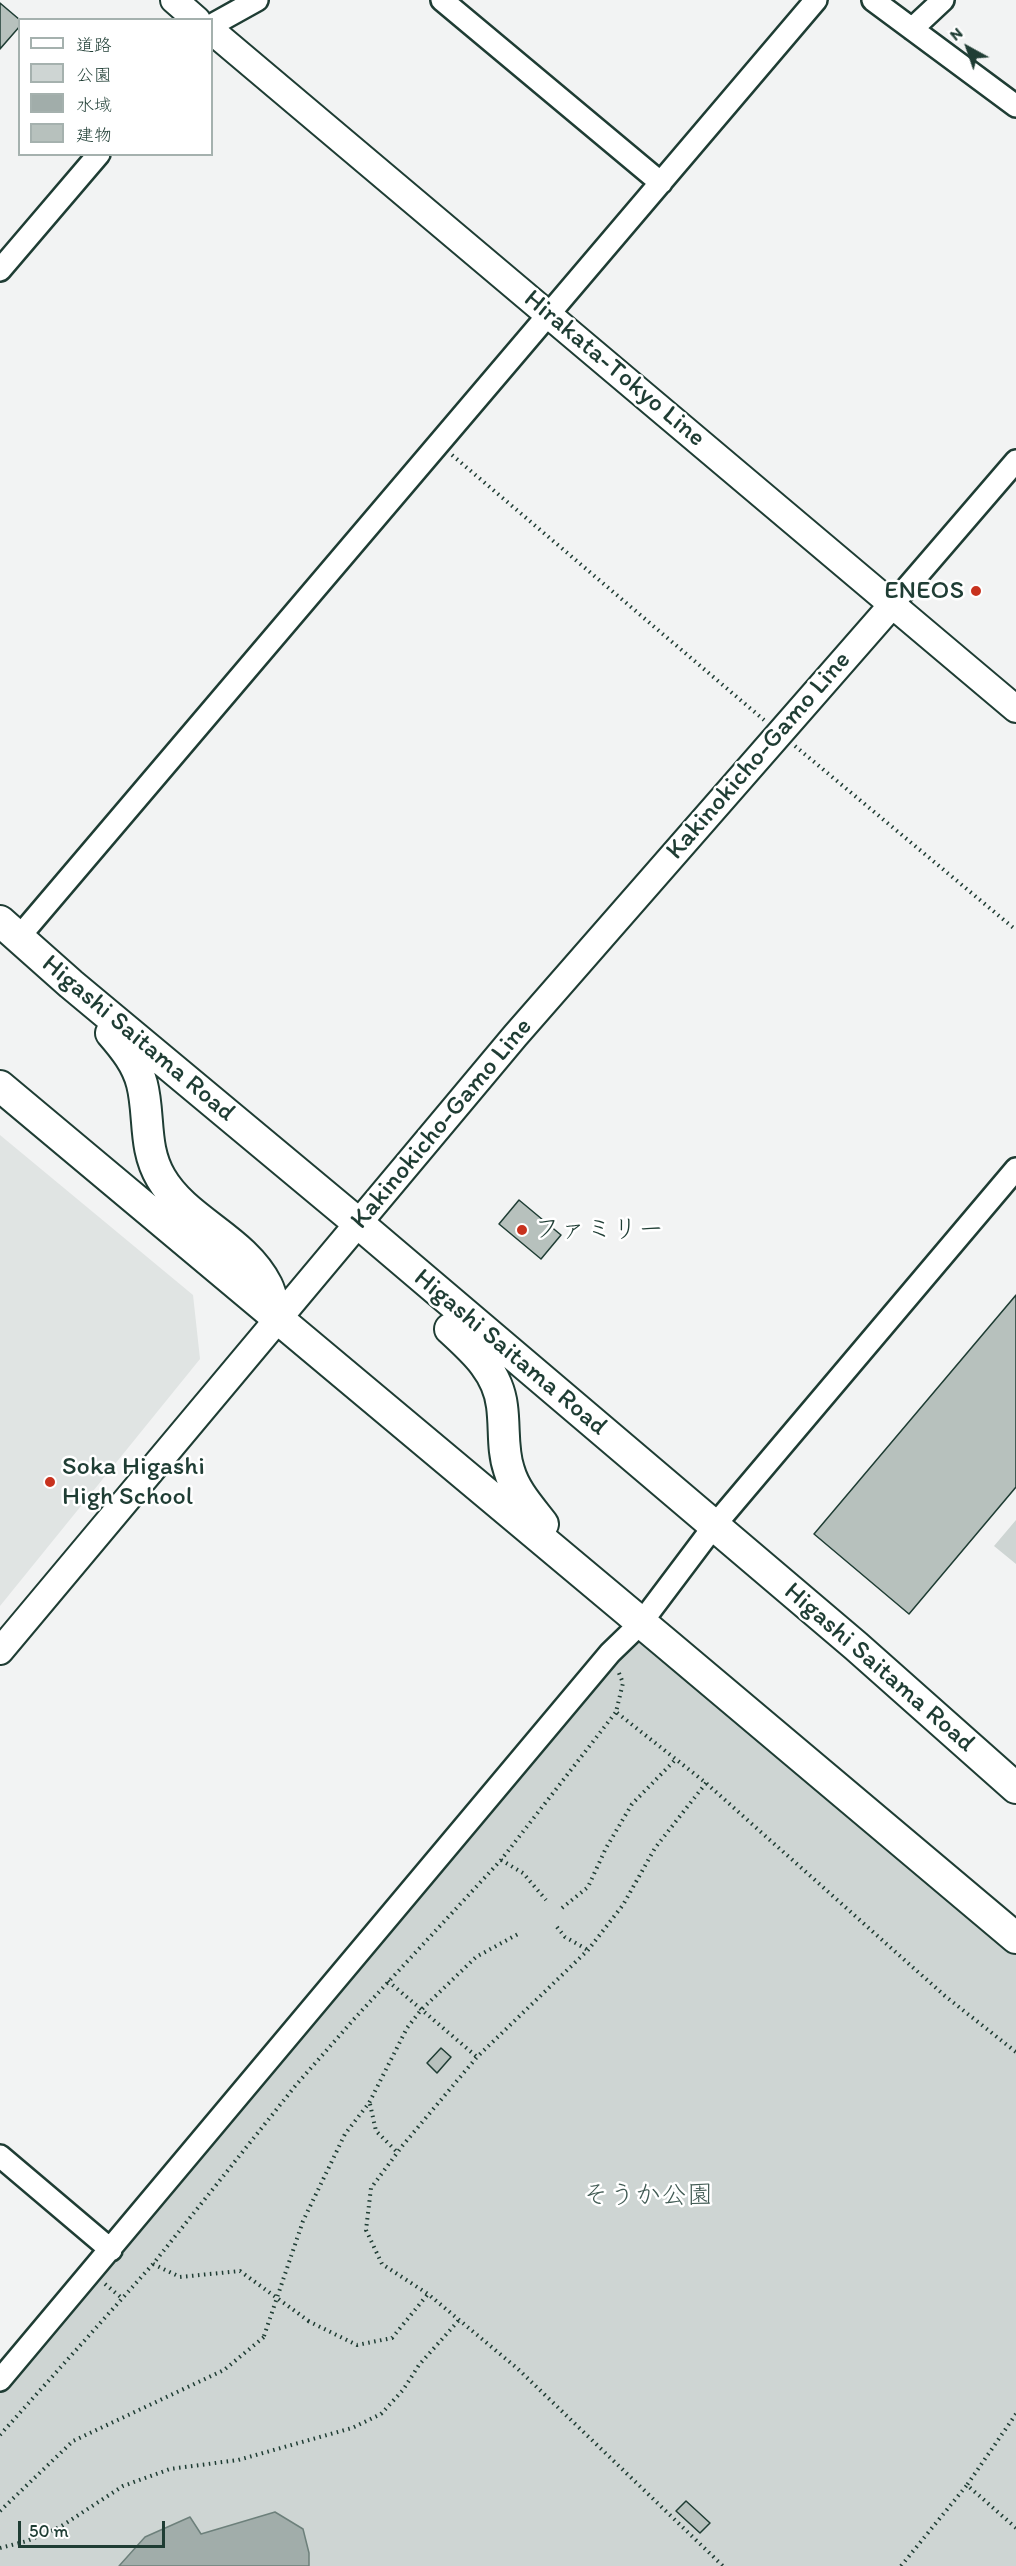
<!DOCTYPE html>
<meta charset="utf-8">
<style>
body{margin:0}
#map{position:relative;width:1016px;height:2566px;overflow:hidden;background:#f2f3f3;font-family:Itim,"Klee One",sans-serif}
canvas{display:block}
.legend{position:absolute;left:18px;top:18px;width:195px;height:138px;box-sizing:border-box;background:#fff;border:2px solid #a5b1ae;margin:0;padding:8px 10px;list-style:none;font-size:18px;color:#1f3d34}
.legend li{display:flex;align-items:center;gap:12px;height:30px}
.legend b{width:30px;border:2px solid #a5b1ae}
.north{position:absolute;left:938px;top:18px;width:60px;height:60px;-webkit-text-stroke:4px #fff;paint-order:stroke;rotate:320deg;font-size:16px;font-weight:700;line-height:24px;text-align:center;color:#1f3d34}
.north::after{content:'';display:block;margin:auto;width:21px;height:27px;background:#1f3d34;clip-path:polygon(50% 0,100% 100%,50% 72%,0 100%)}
.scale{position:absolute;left:18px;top:2521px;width:147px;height:27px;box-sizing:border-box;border:3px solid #1f3d34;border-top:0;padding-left:8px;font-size:18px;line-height:21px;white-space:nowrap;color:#1f3d34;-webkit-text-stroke:4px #fff;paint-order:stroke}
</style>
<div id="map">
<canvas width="1016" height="2566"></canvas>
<ul class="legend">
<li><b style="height:8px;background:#fff"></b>道路</li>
<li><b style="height:16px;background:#ced5d3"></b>公園</li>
<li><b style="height:16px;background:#a1adaa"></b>水域</li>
<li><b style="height:16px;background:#b7c1bd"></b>建物</li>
</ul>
<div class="north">N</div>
<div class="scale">50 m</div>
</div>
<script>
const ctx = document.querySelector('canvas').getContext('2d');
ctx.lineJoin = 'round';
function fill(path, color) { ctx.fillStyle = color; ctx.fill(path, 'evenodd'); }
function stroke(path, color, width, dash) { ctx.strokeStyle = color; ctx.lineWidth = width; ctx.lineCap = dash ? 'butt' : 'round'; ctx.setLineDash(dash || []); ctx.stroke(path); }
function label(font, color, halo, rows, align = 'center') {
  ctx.font = font + ' Itim,"Klee One",sans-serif'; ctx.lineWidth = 5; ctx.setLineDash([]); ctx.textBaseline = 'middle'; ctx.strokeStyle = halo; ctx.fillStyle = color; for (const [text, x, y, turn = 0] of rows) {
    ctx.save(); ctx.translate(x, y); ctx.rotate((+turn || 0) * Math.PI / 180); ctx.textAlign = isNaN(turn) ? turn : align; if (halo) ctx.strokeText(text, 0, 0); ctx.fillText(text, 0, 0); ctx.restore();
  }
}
const built = new Path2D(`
 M0 1135 193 1295 200 1359 0 1606Z`);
const green = new Path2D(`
 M1016 1520V1564L994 1546Z
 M640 1634 1016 1950V2566H0V2393Z`);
const water = new Path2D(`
 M275 2512 303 2529 309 2553V2566H119L145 2537 190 2517 201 2534Z`);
const building = new Path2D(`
 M0 3 20 20V26L0 49Z
 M519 1200 561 1235 541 1259 499 1224Z
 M1016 1295V1487L909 1614 814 1534Z
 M441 2048 451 2057 437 2073 427 2063Z
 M686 2501 710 2523 700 2533 676 2511Z`);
const path = new Path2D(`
 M452 455 764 720
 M795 746 1016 930
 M619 1673 623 1683 616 1712 706 1783 945 1996 1016 2052
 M706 1783 655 1848 623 1905 588 1950 477 2057 403 2145 371 2188 366 2230 382 2264 428 2294 518 2369 723 2566
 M501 1860 523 1873 546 1900
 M562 1908 588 1887 606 1848 632 1804 676 1759
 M557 1927 565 1937 588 1950
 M388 1981 477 2057
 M370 2104 376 2131 397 2152
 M153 2264 180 2277 240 2271 310 2322
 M105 2284 123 2299
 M308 2321 357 2345 392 2338 428 2294
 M264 2336 303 2221 345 2134 369 2103 407 2028 421 2010 476 1957 518 1934
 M1016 2414 967 2485 1016 2528
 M0 2435 153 2264 296 2085 354 2019 501 1860 616 1712
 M0 2511 73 2441 224 2370 264 2337
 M0 2548 27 2541 60 2527 123 2486 170 2469 238 2460 352 2428 381 2414 403 2390 419 2365 459 2320
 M901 2566 967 2485`);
const minor = new Path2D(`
 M442 0 661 183
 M873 0 1016 106
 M212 25 257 0
 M912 29 943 0
 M0 270 99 154
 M892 605 1016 461
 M19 937 816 0
 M0 2156 111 2250
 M0 2380 610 1653 641 1623 714 1526 1016 1169`);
const major = new Path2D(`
 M174 0 197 20
 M212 31 1016 709
 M0 1651 515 1036 892 605`);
const highway = new Path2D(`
 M0 921 71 984 358 1223 856 1646 1016 1788
 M111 1033C124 1048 137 1064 142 1084 150 1115 143 1148 161 1178 186 1221 244 1239 267 1285 272 1295 274 1308 278 1320
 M0 1086C338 1371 679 1652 1016 1938
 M450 1329C474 1351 498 1372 502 1406 505 1428 502 1450 509 1470 515 1491 530 1507 543 1524`);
const markers = [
 [976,591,6,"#c8321e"],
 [522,1230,6,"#c8321e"],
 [50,1482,6,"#c8321e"]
];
const streetNames = [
 ["Hirakata-Tokyo Line",614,369,40],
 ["Kakinokicho-Gamo Line",759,756,-49],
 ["Higashi Saitama Road",138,1039,40],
 ["Kakinokicho-Gamo Line",442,1124,-50],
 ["Higashi Saitama Road",510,1353,40],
 ["Higashi Saitama Road",879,1668,41]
];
const poiNames = [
 ["ENEOS",964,591,"right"],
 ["ファミリー",534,1230],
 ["Soka Higashi",62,1467],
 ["High School",62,1497]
];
const parkNames = [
 ["そうか公園",648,2196]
];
fill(built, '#e0e4e3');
fill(green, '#ced5d3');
fill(water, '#a1adaa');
stroke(water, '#6d807b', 1.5);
fill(building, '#b7c1bd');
stroke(building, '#1f3d34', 1.5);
stroke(minor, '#1f3d34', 26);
stroke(major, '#1f3d34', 30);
stroke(highway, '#1f3d34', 34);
stroke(path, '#1f3d34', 4, [1.5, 4.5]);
stroke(minor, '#fff', 21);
stroke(major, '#fff', 26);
stroke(highway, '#fff', 30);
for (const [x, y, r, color] of markers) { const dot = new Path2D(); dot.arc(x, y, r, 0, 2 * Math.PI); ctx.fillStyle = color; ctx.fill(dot); stroke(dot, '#fff', 2); }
label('26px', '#1f3d34', '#fff', streetNames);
label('26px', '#1f3d34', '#fff', poiNames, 'left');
label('26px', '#425b54', '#fff', parkNames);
</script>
